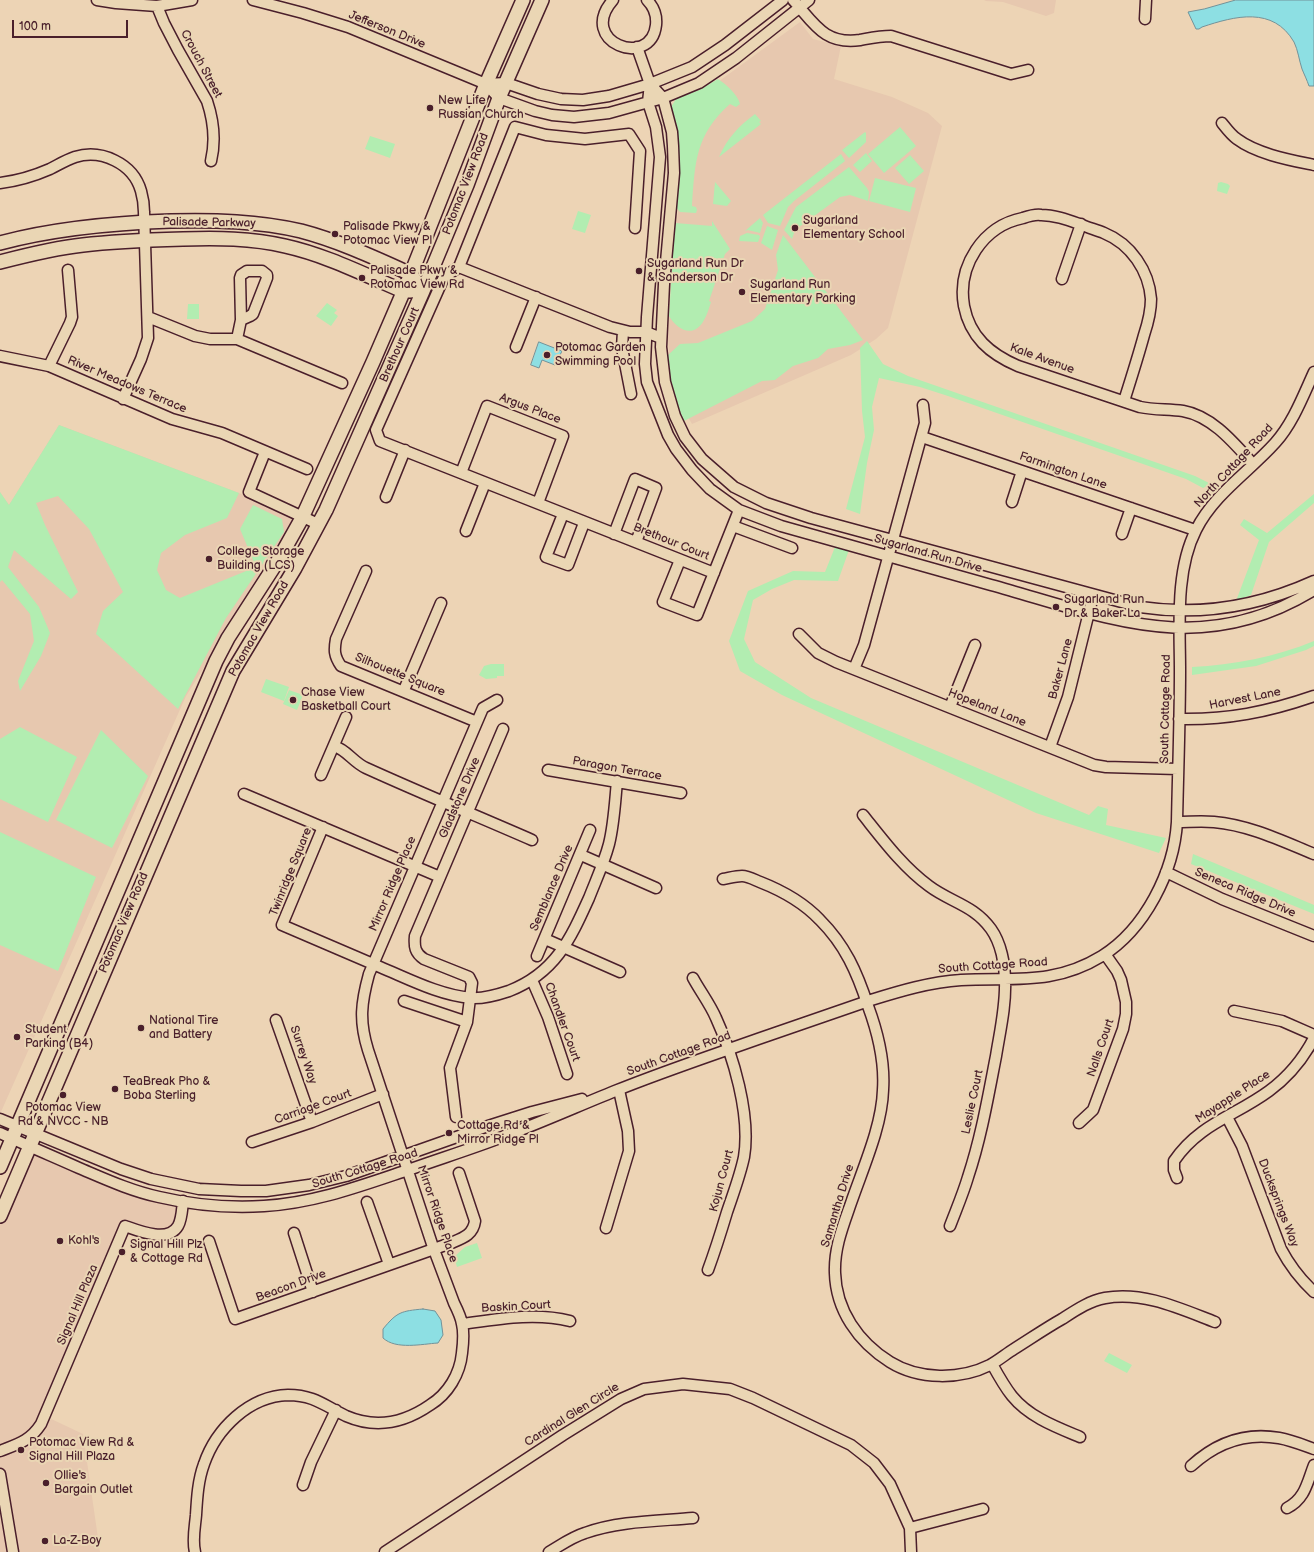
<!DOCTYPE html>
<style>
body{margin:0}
#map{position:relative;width:1314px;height:1552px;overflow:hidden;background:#edd4b5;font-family:"Balsamiq Sans",sans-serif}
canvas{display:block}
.scale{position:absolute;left:12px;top:20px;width:116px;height:18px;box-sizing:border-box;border:2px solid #4a1f2b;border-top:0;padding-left:5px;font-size:12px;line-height:14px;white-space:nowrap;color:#4a1f2b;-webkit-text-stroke:3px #ead6b4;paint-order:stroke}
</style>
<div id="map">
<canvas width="1314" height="1552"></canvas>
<div class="scale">100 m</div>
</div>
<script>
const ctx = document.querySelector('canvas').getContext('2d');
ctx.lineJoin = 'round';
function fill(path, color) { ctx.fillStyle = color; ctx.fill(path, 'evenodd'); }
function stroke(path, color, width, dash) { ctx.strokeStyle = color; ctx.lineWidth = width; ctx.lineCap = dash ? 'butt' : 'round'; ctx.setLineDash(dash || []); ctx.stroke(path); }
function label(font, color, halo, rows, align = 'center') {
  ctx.font = font + ' "Balsamiq Sans",sans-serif'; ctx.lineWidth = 4; ctx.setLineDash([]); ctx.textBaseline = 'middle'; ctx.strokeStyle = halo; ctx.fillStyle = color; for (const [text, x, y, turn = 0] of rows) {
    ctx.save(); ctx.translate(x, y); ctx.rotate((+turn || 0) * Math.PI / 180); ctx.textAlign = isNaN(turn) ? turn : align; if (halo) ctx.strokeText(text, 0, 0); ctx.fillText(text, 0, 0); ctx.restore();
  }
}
const built = new Path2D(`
 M984 0H1056L1054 13 1046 16 1003 2 986 1Z
 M800 22 813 39 841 46 834 79 892 97 928 113 942 126 888 328 876 339 851 355 692 424 683 408 676 391 669 353 668 338 675 239 681 187 718 82Z
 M59 425 239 493 298 519 186 696 0 1114V492L9 505Z
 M30 1146 100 1177 183 1201 179 1224 169 1233 126 1226 45 1416 83 1434 100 1552H0V1216Z`);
const green = new Path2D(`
 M718 79C726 84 738 95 740 104L736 107 730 104C695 135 695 163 692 206L696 207 697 210 696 213 680 212 675 206 679 158 678 144 671 107 676 99 699 90Z
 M755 114 761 121 759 122 761 124 719 157C727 138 739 126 755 114Z
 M900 127 916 146 884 173 868 154Z
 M865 132 866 133V142L849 158 842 150Z
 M370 136 395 144 390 158 365 149Z
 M866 153 872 161 860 172 853 165Z
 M841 154 845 161 794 201 788 207 780 226 768 223 763 215Z
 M910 155 924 171 909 184 895 168Z
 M849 167 867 188 869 192 868 201 850 195 840 197 795 230 792 239 784 230 796 207Z
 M875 178 916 188 910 212 869 201Z
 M715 182 731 201 727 206 713 204Z
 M1221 182 1228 184 1230 186 1227 194 1217 191 1218 183Z
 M578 211 591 215 585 233 572 229Z
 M760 218 763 223 760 233 748 230 745 231Z
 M712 221 730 249 725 254 709 301 711 302C709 308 707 315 704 320 694 339 677 330 669 316L675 223 712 226Z
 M767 226 778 230 772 250 761 243Z
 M747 233 759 235 760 237 758 242 739 241 740 236Z
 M783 235 863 340 850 345 828 349 818 358 793 366 775 380 762 381 684 421C675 400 668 378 668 355L680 344 698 343 752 321 765 309 778 270 776 255Z
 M327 303 337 310 334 313 338 316 331 326 316 316Z
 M188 304H199V319H187Z
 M867 341 883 364 908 376 1195 476 1211 484 1203 488 1186 479 948 396 920 387 879 378 872 407 874 430 867 463 860 514 846 509 865 437 862 411 860 348Z
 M59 425 239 493 227 518 185 535 161 553 157 570 166 590 180 598 256 567 240 529 253 505 282 519 284 532 226 618 178 709 96 634 103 611 123 592 89 529 58 496 36 503 45 525 78 592 71 599 14 550 8 567 39 607 50 633 41 656 20 691 18 681 34 641 30 614 2 580 0 582V492L9 505Z
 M1314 494V503L1269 542 1251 595 1236 601 1259 540 1240 525 1244 519 1267 533Z
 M835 547 849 550 838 581 794 580 772 589 753 600 744 639 755 662 811 698 1089 815 1098 806 1108 809 1106 825 1166 838 1159 853 1036 813 782 695 740 671 729 641 748 591 793 571 825 572Z
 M1314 641V646L1306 650 1256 666 1192 675V667C1234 665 1275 657 1314 641Z
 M491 664H504V676H497V678L486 679 479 675 484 666Z
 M266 679 289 687 284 701 261 692Z
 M289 690 303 695 297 710 283 704Z
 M20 727 77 757 48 822 0 799V739Z
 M101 730 148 776 112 848 56 820Z
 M0 832 96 877 58 971 0 945Z
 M1193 854 1314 905V914L1191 864Z
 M477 1243 482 1258 457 1267 454 1257 465 1247Z
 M1109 1353 1132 1365 1127 1373 1104 1361Z`);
const water = new Path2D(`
 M1236 0H1314V86H1309C1307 80 1304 74 1302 69 1299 60 1298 50 1294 42 1273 6 1235 16 1202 27L1199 29H1196L1188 12 1204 9Z
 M539 342 562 351 555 365 542 360 539 368 531 365Z
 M423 1309 435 1311 441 1320 443 1335 438 1343C422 1344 396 1350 383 1338V1329C397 1312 401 1311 423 1309Z`);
const minor = new Path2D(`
 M97 0 116 3 157 6 192 0
 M253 0 303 13 348 27 486 84 506 83 538 94 561 99 583 100 609 96 650 84 692 67 725 45 783 0
 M613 0C576 42 651 70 656 25 657 15 654 7 647 0
 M793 0C814 23 824 45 860 40 871 38 880 36 891 36L1011 74 1028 70
 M157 6 164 23 178 50 207 101C214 122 216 140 211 161
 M1145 19 1146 0
 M637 47 650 84 663 98 672 132 673 146 674 173 664 284 661 347 665 382 675 416 685 437 702 459 734 487 766 503 811 518 1140 607C1200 616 1259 606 1314 581
 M486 84 499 98 535 111 552 115 574 117 609 113 663 98 699 83 736 58 809 0
 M650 84 648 102 656 127 660 157 647 317 645 364 647 382 668 435 676 449 692 470 710 489 739 510 781 526C851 546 921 566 991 585 1107 617 1200 660 1314 590
 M1222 123C1226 128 1231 135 1237 139 1257 154 1290 160 1314 165
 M0 183C17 181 34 176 50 169 58 165 66 160 75 157 101 149 133 163 141 191 143 198 144 205 144 212L148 338 141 359 123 399
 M635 228 640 151 629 134 585 139 546 135 515 127 459 267 444 277 376 430 380 441 714 573
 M459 267 610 327 630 332H646L661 338
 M247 271H262L267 275V278L253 314 250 316 241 320 240 278 241 275Z
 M1062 279 1081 224
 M148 317 195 336 210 339H237L342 383
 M623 331 622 348 631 394
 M237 339 241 320
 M516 347 536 297
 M0 356 49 366 172 419 222 433 307 469
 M49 366 70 323 72 317 68 270
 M1124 401C1131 379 1138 357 1144 335 1148 323 1151 311 1151 299 1149 271 1131 244 1104 233 1097 230 1089 228 1082 225 1068 220 1055 215 1041 215 1035 214 1029 216 1023 218 983 226 957 266 964 306 970 337 990 354 1018 366L1140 407C1154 410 1168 409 1183 411 1212 416 1234 443 1253 464
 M922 437 1195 530
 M265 452 249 492 318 524
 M461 473 487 406 563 436 538 503
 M386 497 405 450
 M1012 502 1022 471
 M563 514 546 557 568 565 584 523
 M733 526 792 548
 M466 531 485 483
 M614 534 635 479 656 488 636 542
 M1122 534 1131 508
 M680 560 663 602 697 615 739 510
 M366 571 336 639C334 650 334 656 341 666L477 722
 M799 634 818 653 836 662 1094 765 1106 767 1178 769
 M854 669 864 645 925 423 923 405
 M404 690 441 603
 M950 707 975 645
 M1179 719C1227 720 1268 712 1314 696
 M334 746C347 750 353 762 366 768 421 793 477 816 532 840
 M1050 747 1068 697 1093 596
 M548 770 681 793
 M321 775 346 717
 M244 794 440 877
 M863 815C883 840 903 867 929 886 950 902 974 905 991 929 1001 943 1005 964 1005 981 1006 1006 1000 1031 996 1056 988 1097 981 1138 968 1177 963 1194 956 1210 950 1226
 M1177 822C1189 822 1202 821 1214 822 1249 825 1282 841 1314 854
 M323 827 282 925C315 939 347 953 380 967 409 979 439 995 471 998 484 999 497 995 509 991 555 973 570 940 589 898 596 880 604 863 609 844 614 824 615 802 617 781
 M581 855 656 888
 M1166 872 1222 899 1314 936
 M723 879C729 878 736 876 742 876 748 876 755 880 760 882 783 891 803 902 820 920 845 945 857 972 868 1006 878 1033 885 1061 883 1090 882 1126 863 1168 851 1203 843 1226 834 1248 835 1273 836 1310 858 1342 890 1362 919 1380 960 1380 990 1365 999 1360 1006 1354 1014 1349 1030 1339 1046 1328 1062 1319 1076 1310 1089 1301 1105 1298 1143 1291 1181 1309 1215 1322
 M545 939 620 972
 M537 956 590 830
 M693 978C700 991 710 1004 716 1018 733 1055 751 1115 744 1157 740 1176 733 1194 727 1212 721 1232 715 1251 708 1270
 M532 980 548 1017 567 1074
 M404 1001 467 1022
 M1234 1011 1282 1021 1314 1035
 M276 1020 312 1122
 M456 1117 450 1068 467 1022 472 983 469 977 424 959C415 953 414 947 415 936L503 729
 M1227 1117 1242 1146 1281 1249C1290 1266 1300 1279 1314 1292
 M0 1119 121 1169 151 1179 199 1189 241 1191H266L309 1185 346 1176 485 1127 532 1112 582 1099
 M1079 1123 1093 1110 1123 1029 1126 1014V1002L1121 980 1117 971 1105 954
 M0 1133C26 1145 52 1156 79 1168 105 1179 131 1191 159 1197 193 1205 230 1208 264 1206 316 1203 363 1185 411 1169 442 1158 474 1148 505 1136 542 1122 578 1106 615 1091 662 1072 710 1056 758 1039 796 1026 833 1013 871 1000 900 991 930 982 961 980 1013 977 1053 986 1102 956 1145 929 1174 872 1177 822 1178 772 1180 721 1180 671 1180 626 1175 571 1196 530 1214 494 1249 472 1275 443 1293 423 1303 396 1314 372
 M252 1142 312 1122 383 1094
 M1177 1178 1174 1170V1161C1199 1124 1235 1116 1269 1091 1288 1077 1303 1059 1314 1038
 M367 1202 389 1264
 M606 1228 629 1151 628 1131 619 1090
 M294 1233 313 1292
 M209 1241 235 1319 451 1243C463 1238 473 1235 475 1221L459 1173
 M462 1324C498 1319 535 1312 570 1321
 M992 1364C998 1375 1004 1386 1012 1396 1029 1417 1056 1427 1080 1437
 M0 1451C18 1444 30 1441 41 1424L125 1226C139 1231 168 1243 178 1226 182 1219 182 1209 183 1201
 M1191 1466C1216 1443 1245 1432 1279 1438 1291 1440 1303 1445 1314 1449
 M0 1474 13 1552
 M303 1485 311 1462 336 1410
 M1287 1508C1305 1499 1307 1483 1314 1465
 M910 1528 983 1509
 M195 1552C192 1540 195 1527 196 1515 197 1498 198 1480 204 1464 216 1429 249 1396 288 1395 314 1395 325 1406 346 1416 376 1429 404 1423 430 1405 448 1394 460 1374 462 1353 463 1345 464 1332 462 1324 461 1317 457 1309 454 1303 447 1284 440 1266 433 1247 411 1182 390 1116 368 1050 359 1021 361 1003 369 974L483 708 497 700
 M385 1552 563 1435 621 1399 644 1389 683 1384 730 1389 753 1398 851 1445 874 1463 890 1484 910 1528 911 1552
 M549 1552C561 1545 572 1537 585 1533 618 1521 658 1521 693 1518`);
const major = new Path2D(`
 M0 243C56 228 113 223 171 221 215 220 258 221 301 231 339 241 375 258 411 274L415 280
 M0 262C27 255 55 248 83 245 116 241 149 240 183 239 217 238 251 238 285 246 326 255 365 275 403 291H411
 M0 1167 216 661 228 638 279 559 302 518 373 362 411 274 486 84 523 0
 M0 1216 233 671 295 568 326 510 423 291 467 185 499 98 542 0`);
const markers = [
 [430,108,4,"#4a1f2b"],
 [795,228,4,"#4a1f2b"],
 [335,234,4,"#4a1f2b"],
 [639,271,4,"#4a1f2b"],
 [362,278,4,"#4a1f2b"],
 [742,292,4,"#4a1f2b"],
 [547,355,4,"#4a1f2b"],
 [209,559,4,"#4a1f2b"],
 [1056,607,4,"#4a1f2b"],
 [293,700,4,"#4a1f2b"],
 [141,1028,4,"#4a1f2b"],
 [17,1037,4,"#4a1f2b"],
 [115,1089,4,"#4a1f2b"],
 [63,1095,4,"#4a1f2b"],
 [449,1133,4,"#4a1f2b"],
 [60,1241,4,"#4a1f2b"],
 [122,1252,4,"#4a1f2b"],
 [21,1450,4,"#4a1f2b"],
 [46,1483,4,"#4a1f2b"],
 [45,1541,4,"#4a1f2b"]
];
const streetNames = [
 ["Jefferson Drive",387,30,22],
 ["Crouch Street",201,64,62],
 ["Potomac View Road",466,184,-69],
 ["Palisade Parkway",209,223,1],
 ["Brethour Court",400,345,-66],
 ["Kale Avenue",1042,359,20],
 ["River Meadows Terrace",127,385,23],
 ["Argus Place",530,409,21],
 ["North Cottage Road",1234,466,-47],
 ["Farmington Lane",1063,471,19],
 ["Brethour Court",671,542,22],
 ["Sugarland Run Drive",928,554,16],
 ["Potomac View Road",259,629,-60],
 ["Baker Lane",1061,669,-75],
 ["Silhouette Square",400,675,22],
 ["Harvest Lane",1245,699,-11],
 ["Hopeland Lane",987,708,22],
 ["South Cottage Road",1166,709,-89],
 ["Paragon Terrace",617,769,10],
 ["Gladstone Drive",460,798,-67],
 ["Twinridge Square",291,872,-68],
 ["Mirror Ridge Place",393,884,-67],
 ["Semblance Drive",552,888,-67],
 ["Seneca Ridge Drive",1245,893,23],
 ["Potomac View Road",124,923,-67],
 ["South Cottage Road",993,966,-4],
 ["Chandler Court",562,1022,70],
 ["Nalls Court",1101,1048,-71],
 ["South Cottage Road",679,1054,-20],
 ["Surrey Way",303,1055,71],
 ["Mayapple Place",1233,1097,-33],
 ["Leslie Court",973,1102,-78],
 ["Carriage Court",313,1107,-20],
 ["South Cottage Road",365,1169,-17],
 ["Kojun Court",722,1181,-75],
 ["Ducksprings Way",1278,1203,69],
 ["Samantha Drive",838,1206,-73],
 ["Mirror Ridge Place",437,1214,71],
 ["Beacon Drive",291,1286,-20],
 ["Signal Hill Plaza",78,1305,-67],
 ["Baskin Court",516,1307,-3],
 ["Cardinal Glen Circle",572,1415,-32]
];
const poiNames = [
 ["New Life",438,101],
 ["Russian Church",438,115],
 ["Sugarland",803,221],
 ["Elementary School",803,235],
 ["Palisade Pkwy &",343,227],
 ["Potomac View Pl",343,241],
 ["Sugarland Run Dr",647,264],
 ["& Sanderson Dr",647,278],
 ["Palisade Pkwy &",370,271],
 ["Potomac View Rd",370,285],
 ["Sugarland Run",750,285],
 ["Elementary Parking",750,299],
 ["Potomac Garden",555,348],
 ["Swimming Pool",555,362],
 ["College Storage",217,552],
 ["Building (LCS)",217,566],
 ["Sugarland Run",1064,600],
 ["Dr & Baker La",1064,614],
 ["Chase View",301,693],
 ["Basketball Court",301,707],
 ["National Tire",149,1021],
 ["and Battery",149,1035],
 ["Student",25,1030],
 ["Parking (B4)",25,1044],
 ["TeaBreak Pho &",123,1082],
 ["Boba Sterling",123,1096],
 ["Potomac View",63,1108,"center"],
 ["Rd & NVCC - NB",63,1122,"center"],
 ["Cottage Rd &",457,1126],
 ["Mirror Ridge Pl",457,1140],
 ["Kohl's",68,1241],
 ["Signal Hill Plz",130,1245],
 ["& Cottage Rd",130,1259],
 ["Potomac View Rd &",29,1443],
 ["Signal Hill Plaza",29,1457],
 ["Ollie's",54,1476],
 ["Bargain Outlet",54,1490],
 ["La-Z-Boy",53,1541]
];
fill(built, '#e7c8af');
fill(green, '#b2edb1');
fill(water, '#8ddfe3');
stroke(water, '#729299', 1);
stroke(minor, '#4a1f2b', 13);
stroke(major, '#4a1f2b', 16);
stroke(minor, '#ead6b4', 10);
stroke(major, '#ead6b4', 13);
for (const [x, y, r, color] of markers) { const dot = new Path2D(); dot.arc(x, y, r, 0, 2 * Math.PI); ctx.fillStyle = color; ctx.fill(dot); stroke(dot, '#ead6b4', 1.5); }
label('12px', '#4a1f2b', '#ead6b4', streetNames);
label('12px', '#4a1f2b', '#ead6b4', poiNames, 'left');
</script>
